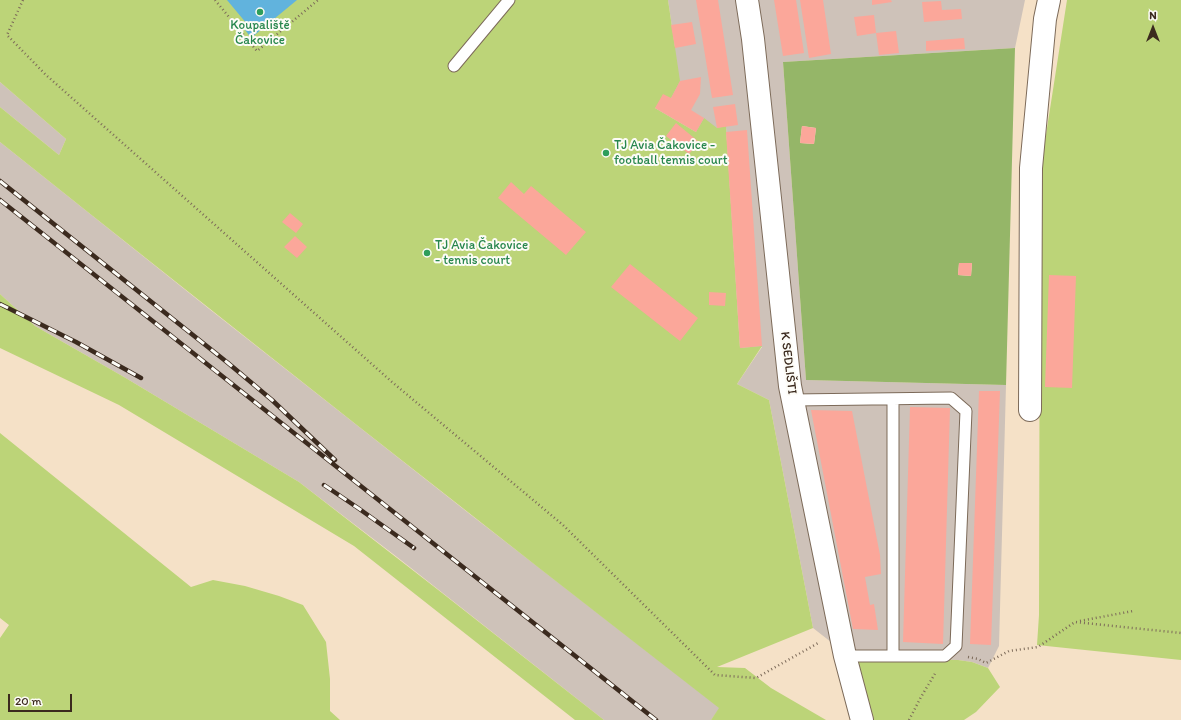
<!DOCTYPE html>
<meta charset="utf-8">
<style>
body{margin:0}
#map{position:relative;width:1181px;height:720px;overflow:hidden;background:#f5e1c7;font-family:Itim,sans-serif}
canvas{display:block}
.north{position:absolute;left:1133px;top:8px;width:40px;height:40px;-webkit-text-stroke:3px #fdfcf7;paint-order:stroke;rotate:0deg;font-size:11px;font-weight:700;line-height:16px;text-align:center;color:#3b2a1e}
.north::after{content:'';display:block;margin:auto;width:14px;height:18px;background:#3b2a1e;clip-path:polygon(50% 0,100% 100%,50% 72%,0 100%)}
.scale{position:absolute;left:8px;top:694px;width:64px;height:18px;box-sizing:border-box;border:2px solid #3b2a1e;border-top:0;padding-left:5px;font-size:12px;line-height:14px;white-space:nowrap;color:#3b2a1e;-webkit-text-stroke:3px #fdfcf7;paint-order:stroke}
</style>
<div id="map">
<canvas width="1181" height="720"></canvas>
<div class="north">N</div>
<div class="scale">20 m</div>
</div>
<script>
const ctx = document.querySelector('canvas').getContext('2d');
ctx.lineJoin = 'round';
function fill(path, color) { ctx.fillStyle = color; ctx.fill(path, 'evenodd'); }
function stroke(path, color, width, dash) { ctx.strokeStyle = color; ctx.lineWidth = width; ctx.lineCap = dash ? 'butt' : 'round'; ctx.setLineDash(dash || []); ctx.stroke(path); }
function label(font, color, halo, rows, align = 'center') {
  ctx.font = font + ' Itim,sans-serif'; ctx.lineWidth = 4; ctx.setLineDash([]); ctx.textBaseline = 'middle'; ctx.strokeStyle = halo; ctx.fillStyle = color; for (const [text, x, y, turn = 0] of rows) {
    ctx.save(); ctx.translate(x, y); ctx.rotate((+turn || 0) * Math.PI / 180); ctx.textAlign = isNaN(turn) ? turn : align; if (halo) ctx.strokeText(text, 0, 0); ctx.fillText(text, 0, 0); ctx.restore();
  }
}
const industrial = new Path2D(`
 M668 0H1025L1015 48 783 62 806 380 1006 385 999 646 988 668 972 662 958 660 863 658 831 642 813 628 769 400 737 384 762 347 740 348 726 127 696 132 655 108 675 48Z
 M0 82 66 139 59 155 0 107Z
 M0 142 208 308 471 515 720 708 711 720H604L397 557 299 482 124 377 35 326 0 294Z`);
const green = new Path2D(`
 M0 0H668L680 81 671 98 655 108 696 132 704 118 717 128 726 126 740 348 762 346 737 384 769 400 813 628 717 667 745 668 771 688 826 720H711L719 708C478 521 238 332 0 142V107L59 155 66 139 0 82Z
 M1067 0H1181V660L1037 645 1039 615 1040 173Z
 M0 294 35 326 124 377 299 482 437 589 604 720H575L354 546 119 405 0 348Z
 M0 433 191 587 213 580 245 586 279 596 303 605 326 642 330 679V711L340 720H0V638L9 625 0 618Z
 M863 658 958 660 972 662 988 668 1000 687 976 712 964 720H867L855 662Z`);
const forest = new Path2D(`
 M1015 48 1006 385 806 380 783 62ZM802 126 816 128 814 144 800 143ZM959 263H972L971 276 958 275Z`);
const water = new Path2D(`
 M227 0H297L251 38 243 27 247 24Z`);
const building = new Path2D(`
 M696 0H718L733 95 712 98Z
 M774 0H796L804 53 783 56Z
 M800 0H823L831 54 809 58Z
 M872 0H891L892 2 872 5Z
 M941 1 942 10 961 9 962 19 924 22 922 2Z
 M874 15 876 33 857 36 854 17Z
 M692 22 696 44 675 48 671 25Z
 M896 31 899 53 879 55 876 33Z
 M964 38 965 49 926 51V41Z
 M701 77 700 94 691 110 704 118 696 132 655 108 663 94 671 98 680 81Z
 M735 104 738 125 717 128 713 107Z
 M676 123 699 142 689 154 666 136Z
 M802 126 816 128 814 144 800 143Z
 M747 130 762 346 740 348 726 132Z
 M511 182 524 194 531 186 586 232 566 255 498 198Z
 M290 213 303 224 296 233 282 222Z
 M295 236 307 247 297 258 284 247Z
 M959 263H972L971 276 958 275Z
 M630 264 698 318 680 341 611 287Z
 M1049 275 1076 276 1072 388 1045 387Z
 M709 292 726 293 725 306 709 305Z
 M979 391H1000L991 645 970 644Z
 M910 407 950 408 943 644 903 642Z
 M811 410 852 411 880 555 881 574 865 577 870 605 874 604 878 630 853 629Z`);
const path = new Path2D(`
 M23 0 7 35 46 75 392 382 563 525 715 675 756 678 820 642
 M215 0 257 51 318 0
 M1080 621 1133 611
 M968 657 978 659 986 663 1009 651 1038 647 1075 622 1181 633
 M909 720 921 697 936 672`);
const service = new Path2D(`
 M454 66 509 0
 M893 399V656
 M793 400 951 398 966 411 956 646 945 656H845`);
const minor = new Path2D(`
 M747 0 753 39 790 386 845 656 862 720
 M1030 410 1031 168 1045 19 1049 0`);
const rail = new Path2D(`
 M0 181 228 363 272 400 335 460
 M0 200 656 720
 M0 304 76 342 141 378
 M324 485 358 508 414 548`);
const markers = [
 [260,12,4,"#2e9e5b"],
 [606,153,4,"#2e9e5b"],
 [427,253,4,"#2e9e5b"]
];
const leisureNames = [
 ["Koupaliště",260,26,"center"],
 ["Čakovice",260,41,"center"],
 ["TJ Avia Čakovice -",614,146],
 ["football tennis court",614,161],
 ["TJ Avia Čakovice",435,246],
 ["- tennis court",435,261]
];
const streetNames = [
 ["K SEDLIŠTI",788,363,83]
];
fill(industrial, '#cec2b9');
fill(green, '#bcd478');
fill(forest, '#95b668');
fill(water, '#61b3dd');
fill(building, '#fba79a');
stroke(service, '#7c6a59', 13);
stroke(minor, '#7c6a59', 24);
stroke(path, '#7c6a59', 2.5, [1, 3]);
stroke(service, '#fff', 11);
stroke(minor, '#fff', 22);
stroke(rail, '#3b2a1e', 4.5);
stroke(rail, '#fdfcf7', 3, [9]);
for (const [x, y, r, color] of markers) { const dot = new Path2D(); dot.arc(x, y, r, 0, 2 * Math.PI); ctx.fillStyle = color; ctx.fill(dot); stroke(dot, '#fdfcf7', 1.5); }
label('13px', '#27864d', '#fdfcf7', leisureNames, 'left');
label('13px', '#3b2a1e', '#fdfcf7', streetNames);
</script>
